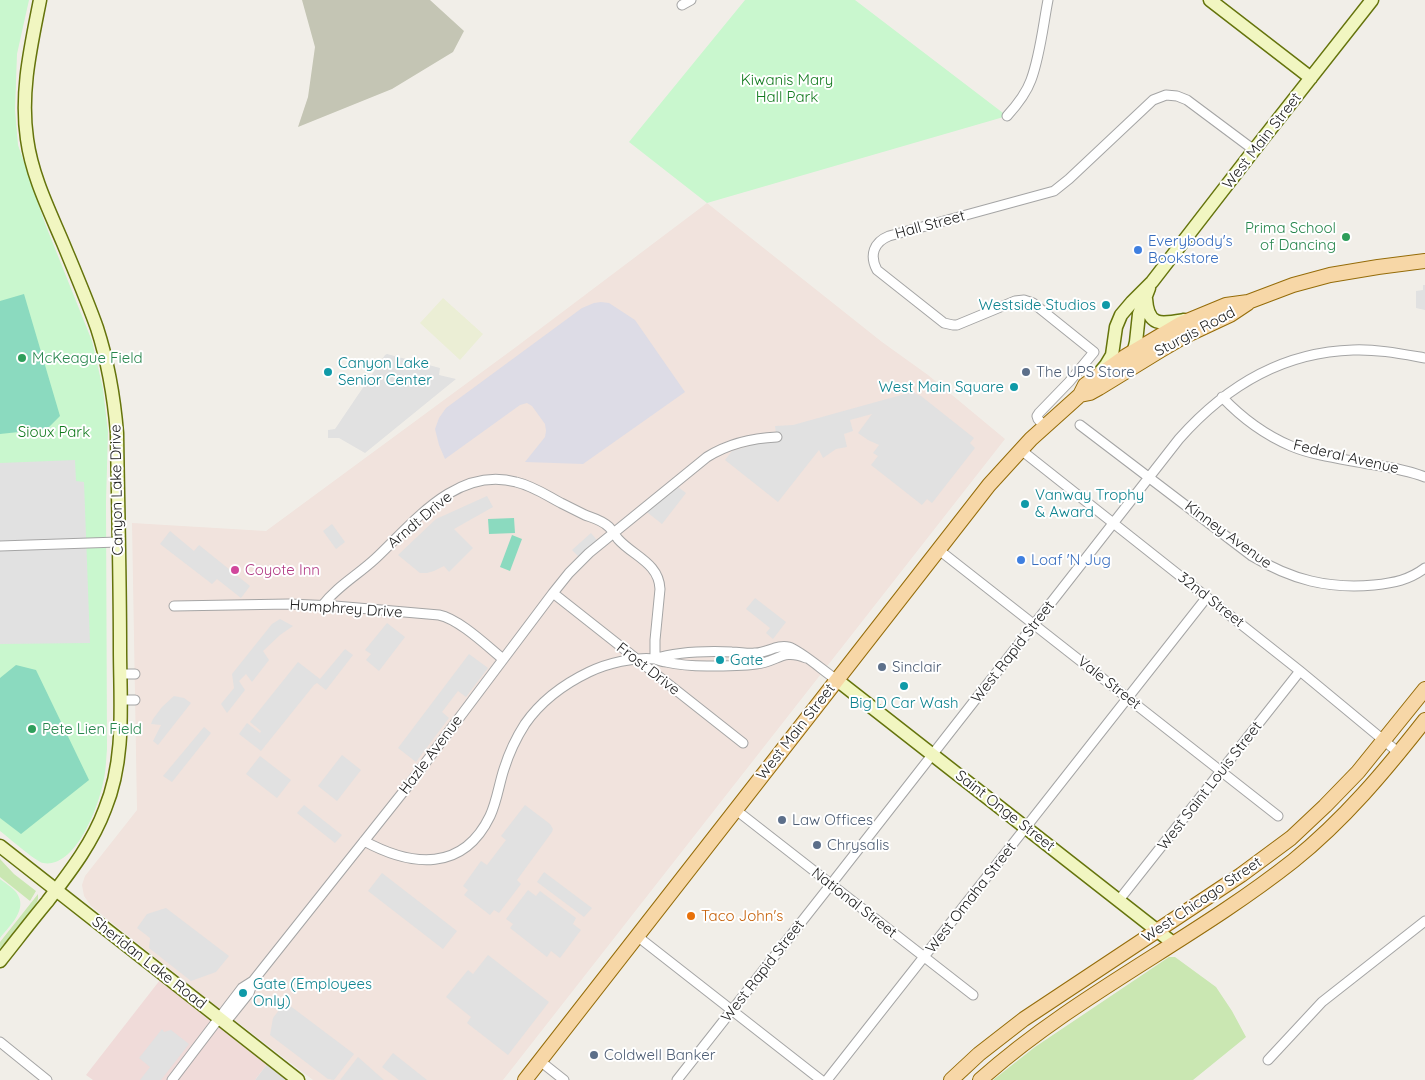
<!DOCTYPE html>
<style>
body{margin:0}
canvas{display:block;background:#f1eee8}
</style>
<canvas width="1425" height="1080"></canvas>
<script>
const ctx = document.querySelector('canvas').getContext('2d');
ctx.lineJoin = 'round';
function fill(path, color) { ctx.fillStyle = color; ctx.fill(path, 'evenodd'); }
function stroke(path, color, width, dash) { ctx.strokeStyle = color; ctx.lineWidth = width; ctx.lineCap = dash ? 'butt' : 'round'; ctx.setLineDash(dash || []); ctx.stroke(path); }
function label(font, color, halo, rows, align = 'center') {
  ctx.font = font + ' Quicksand,sans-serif'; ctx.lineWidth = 4; ctx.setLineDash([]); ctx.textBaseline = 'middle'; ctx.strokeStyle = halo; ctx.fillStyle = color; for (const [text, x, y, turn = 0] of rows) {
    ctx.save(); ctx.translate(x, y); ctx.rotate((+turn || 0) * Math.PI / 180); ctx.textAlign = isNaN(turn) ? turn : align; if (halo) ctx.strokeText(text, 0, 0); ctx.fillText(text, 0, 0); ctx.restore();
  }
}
const residential = new Path2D(`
 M267 1064 288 1080H255Z`);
const commercial = new Path2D(`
 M160 980 267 1064 255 1080H93L86 1075Z`);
const military = new Path2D(`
 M707 203 882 342 928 375 1005 439 503 1080H313L202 995 91 906 84 896 82 885 85 876 137 810 132 523 266 531 516 347Z`);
const construction = new Path2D(`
 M302 0H430L464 31 453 52 392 89 298 127 308 97 315 47Z`);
const farmland = new Path2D(`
 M443 298 483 334 460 360 420 323Z`);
const grass = new Path2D(`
 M0 859 14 874 36 891 30 901 0 877Z
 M38 894V899L36 904 0 950V942Z
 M1169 957H1175L1216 987 1232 1011 1246 1037 1193 1080H993L1035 1047Z`);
const park = new Path2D(`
 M0 0H29L17 54 15 110 18 145 46 226 92 341 103 389 108 432 106 502 107 749C106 760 106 772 103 783 98 808 75 869 43 863 35 861 8 837 0 831Z
 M745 0H855L1007 116 707 203 629 142Z
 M0 879C5 883 12 887 16 892 29 909 10 925 0 938Z`);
const pitch = new Path2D(`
 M24 294 60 416 47 429 0 434V301Z
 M514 518 515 533 489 534 488 519Z
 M512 535 522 539 510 571 500 567Z
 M16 665 36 670 89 780 21 834 0 818V678Z`);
const parking = new Path2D(`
 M1423 285H1425V310L1416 308V291L1423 290Z
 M387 354 440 368 439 375 456 379 365 453 339 438H328V430L335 429 385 355Z
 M912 392 921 396 974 438 970 443 975 448 932 503 927 499 922 505 871 465 878 456 873 453 879 445 868 440 858 433 872 414 850 420 853 431 844 434 847 447 836 449 823 458 819 450 778 502 725 460 732 451 759 443 777 441 775 426 793 425Z
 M75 460 76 481 84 482 90 643 0 644V463Z
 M674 484 686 493 662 524 643 509Z
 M487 496 493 507 454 529 473 548 449 572 444 566 434 571 427 573H420L398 555 436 519Z
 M332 524 345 542 336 549 323 531Z
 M170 531 194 551 199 545 250 586 241 598 217 579 212 584 160 544Z
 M591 533 600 544 582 560 572 550Z
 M755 598 786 622 773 639 766 633 770 628 746 609Z
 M280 619 293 626 280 635 263 651 269 660 252 682 246 674 239 681 245 690 227 713 221 704 234 688 232 674 272 624Z
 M387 623 405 637 379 671 366 660 371 654 365 650Z
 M345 649 353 655 326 690 317 683 314 685 261 751 239 734 247 723 260 733 261 731 250 722 298 662 320 679Z
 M469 654 488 668 466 697 458 691 442 712 449 718 416 762 398 748Z
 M174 696 184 698 191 703 158 745 153 741 161 725 151 724 153 719 162 707Z
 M204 727 211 733 172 782 163 776Z
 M342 755 361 770 337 801 318 786Z
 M260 756 291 780 277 798 246 774Z
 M304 805 342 835 335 843 297 813Z
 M525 805 550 824 553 829 552 832 517 880 521 884 499 913 494 910 490 915 464 895 468 890 463 886 481 861 487 865 506 840 501 836Z
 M544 872 592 908 584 917 537 882Z
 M382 873 457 931 443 949 368 891Z
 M528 890 536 896 540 891 576 918 573 924 581 930 560 958 551 951 547 957 510 928 513 924 506 919Z
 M166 908 229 956 216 972 191 981 149 948 150 938 137 928 147 914Z
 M488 955 549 1002 508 1055 467 1023 471 1017 446 997 468 970 473 974Z
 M285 1002 354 1054 334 1080 328 1079 270 1035 273 1018Z
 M162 1029 164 1032 171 1030 189 1044 161 1080H140L150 1067 139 1058Z
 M393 1053 427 1080H399L382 1067Z
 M358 1057 376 1073 384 1080H340Z`);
const plaza = new Path2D(`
 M601 302 609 303 635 320 685 392 583 464 525 462 545 437 546 431 545 424 532 406 527 403 520 405 445 459 439 445 435 429 439 418 446 408 582 308 594 303Z`);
const street = new Path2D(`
 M682 5 691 0
 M1007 116C1017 105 1026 94 1031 80 1040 56 1043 26 1048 0
 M1222 397C1241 417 1265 435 1291 446 1315 456 1343 459 1369 464 1388 467 1407 470 1425 477
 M1080 425 1252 556C1292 580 1328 589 1374 585 1394 583 1409 580 1425 568
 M1044 426 1038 419 1037 416 1039 413 1069 382 1094 352 1033 303 1024 300 1015 301 957 325H953L944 323 877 270C869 255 874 242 889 236L1054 191 1069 179 1153 100 1166 95 1177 96 1187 100 1254 150
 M1021 450 1300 671 1399 753
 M0 546 118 542
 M939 550 1278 816
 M553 593 743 743
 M174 606 289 604 335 606 439 615C459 619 487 646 503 659
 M322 606C337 586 358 575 376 558 414 522 457 466 516 482 533 486 546 495 561 503 569 507 577 511 585 515 593 518 602 520 609 527 612 530 615 535 618 539 633 556 659 563 660 589L655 640V659
 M655 659C679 651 708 651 732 652 740 652 748 654 755 653 767 653 777 644 789 647 800 650 826 673 837 680
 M120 674H135
 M120 700H135
 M736 810 973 995
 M364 841C412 867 463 872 490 816 497 801 499 784 504 769 509 753 516 738 525 724 541 701 564 684 589 672 608 663 633 657 655 659 658 660 662 662 666 662 679 665 693 666 707 666 722 666 741 666 756 664 778 662 782 648 806 658
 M1119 900 1300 671
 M637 936 821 1080
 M225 1023 249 993 253 981 411 782 553 593 569 573 589 553 707 457C728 444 752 438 777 437
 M0 1042 47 1080
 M1268 1060 1322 1002 1425 921
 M540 1061 564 1080
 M172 1080 242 988 253 981
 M677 1080 825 892 1179 439C1225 387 1283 352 1353 350 1377 349 1402 354 1425 358
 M827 1080 1207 597`);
const secondary = new Path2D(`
 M1210 0 1311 78
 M1146 299C1148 327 1161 324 1184 320
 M1132 358 1136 342 1139 314 1149 288
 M1101 371 1106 365 1112 355 1116 327 1121 315 1132 302 1152 282 1254 150 1372 0
 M837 680 1173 943
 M0 846 298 1080
 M0 961C16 941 31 921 47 902 69 873 92 844 105 809 126 758 120 702 120 649 120 577 118 505 117 433 114 397 108 362 97 328 87 300 75 272 63 243 49 210 32 176 27 139 20 92 31 46 40 0`);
const primary = new Path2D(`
 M1080 395 1090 393 1099 388 1161 350 1183 337 1230 315 1248 303
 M525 1080 989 485 1031 439 1080 395 1085 385 1126 356 1180 324 1226 305 1248 302 1293 285 1330 275 1378 267 1425 261
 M951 1080 979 1054 1024 1019 1241 875 1291 838 1325 806 1358 772 1425 689
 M980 1080C1075 995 1193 940 1293 861 1344 820 1385 771 1425 720`);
const markers = [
 [1346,237,5,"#2e9e5b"],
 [1138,250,5,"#3f7fe0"],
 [1106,305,5,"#0f9aa8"],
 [22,358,5,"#2e9e5b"],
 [328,372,5,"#0f9aa8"],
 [1026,372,5,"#5c6f8a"],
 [1014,387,5,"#0f9aa8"],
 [1025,504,5,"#0f9aa8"],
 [1021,560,5,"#3f7fe0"],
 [235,570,5,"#d1479c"],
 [720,660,5,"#0f9aa8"],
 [882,667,5,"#5c6f8a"],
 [904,686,5,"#0f9aa8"],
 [32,729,5,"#2e9e5b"],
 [782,820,5,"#5c6f8a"],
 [817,845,5,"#5c6f8a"],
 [691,916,5,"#e8710a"],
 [243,993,5,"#0f9aa8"],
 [594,1055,5,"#5c6f8a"]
];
const parkNames = [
 ["Kiwanis Mary",787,80],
 ["Hall Park",787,97],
 ["Sioux Park",54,432]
];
const streetNames = [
 ["West Main Street",1262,141,-52],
 ["Hall Street",930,225,-15],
 ["Sturgis Road",1195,332,-28],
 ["Federal Avenue",1346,457,13],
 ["Canyon Lake Drive",117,490,-91],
 ["Arndt Drive",420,520,-40],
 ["Kinney Avenue",1228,535,36],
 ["32nd Street",1211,600,38],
 ["Humphrey Drive",346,609,4],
 ["West Rapid Street",1013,652,-52],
 ["Frost Drive",648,669,38],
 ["Vale Street",1109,683,38],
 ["West Main Street",796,732,-52],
 ["Hazle Avenue",431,755,-53],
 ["West Saint Louis Street",1210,786,-52],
 ["Saint Onge Street",1005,811,38],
 ["West Omaha Street",971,898,-52],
 ["West Chicago Street",1202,900,-34],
 ["National Street",854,903,38],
 ["Sheridan Lake Road",149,963,38],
 ["West Rapid Street",763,971,-52]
];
const leisureNames = [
 ["Prima School",1336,228,"right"],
 ["of Dancing",1336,245,"right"],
 ["McKeague Field",32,358],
 ["Pete Lien Field",42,729]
];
const shopNames = [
 ["Everybody's",1148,241],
 ["Bookstore",1148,258],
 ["Loaf 'N Jug",1031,560]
];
const cultureNames = [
 ["Westside Studios",1096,305,"right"],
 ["Canyon Lake",338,363],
 ["Senior Center",338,380],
 ["West Main Square",1004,387,"right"],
 ["Vanway Trophy",1035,495],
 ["& Award",1035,512],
 ["Gate",730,660],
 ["Big D Car Wash",904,703,"center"],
 ["Gate (Employees",253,984],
 ["Only)",253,1001]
];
const serviceNames = [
 ["The UPS Store",1036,372],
 ["Sinclair",892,667],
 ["Law Offices",792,820],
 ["Chrysalis",827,845],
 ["Coldwell Banker",604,1055]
];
const hotelNames = [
 ["Coyote Inn",245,570]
];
const foodNames = [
 ["Taco John's",701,916]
];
fill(residential, '#dfdede');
fill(commercial, '#f0dbd9');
fill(military, '#f1e3dd');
fill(construction, '#c4c5b4');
fill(farmland, '#ebeed5');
fill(grass, '#cae7b2');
fill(park, '#c9f7ce');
fill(pitch, '#8bdabf');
fill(parking, '#e1e1e1');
fill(plaza, '#dddce6');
stroke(street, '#a5a5a5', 11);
stroke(secondary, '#65740c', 15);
stroke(primary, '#956c09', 16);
stroke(street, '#fff', 9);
stroke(secondary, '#f1f6c1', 12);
stroke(primary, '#f7d7a7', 14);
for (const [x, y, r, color] of markers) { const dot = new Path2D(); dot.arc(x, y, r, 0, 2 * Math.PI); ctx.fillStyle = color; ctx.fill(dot); stroke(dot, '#fff', 2); }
label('15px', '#137b1f', '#fff', parkNames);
label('15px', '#212121', '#fff', streetNames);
label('15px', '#27864d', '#fff', leisureNames, 'left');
label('15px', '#366cbe', '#fff', shopNames, 'left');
label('15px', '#0d838f', '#fff', cultureNames, 'left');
label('15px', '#4e5e75', '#fff', serviceNames, 'left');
label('15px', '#b23c85', '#fff', hotelNames, 'left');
label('15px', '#c56008', '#fff', foodNames, 'left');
</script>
